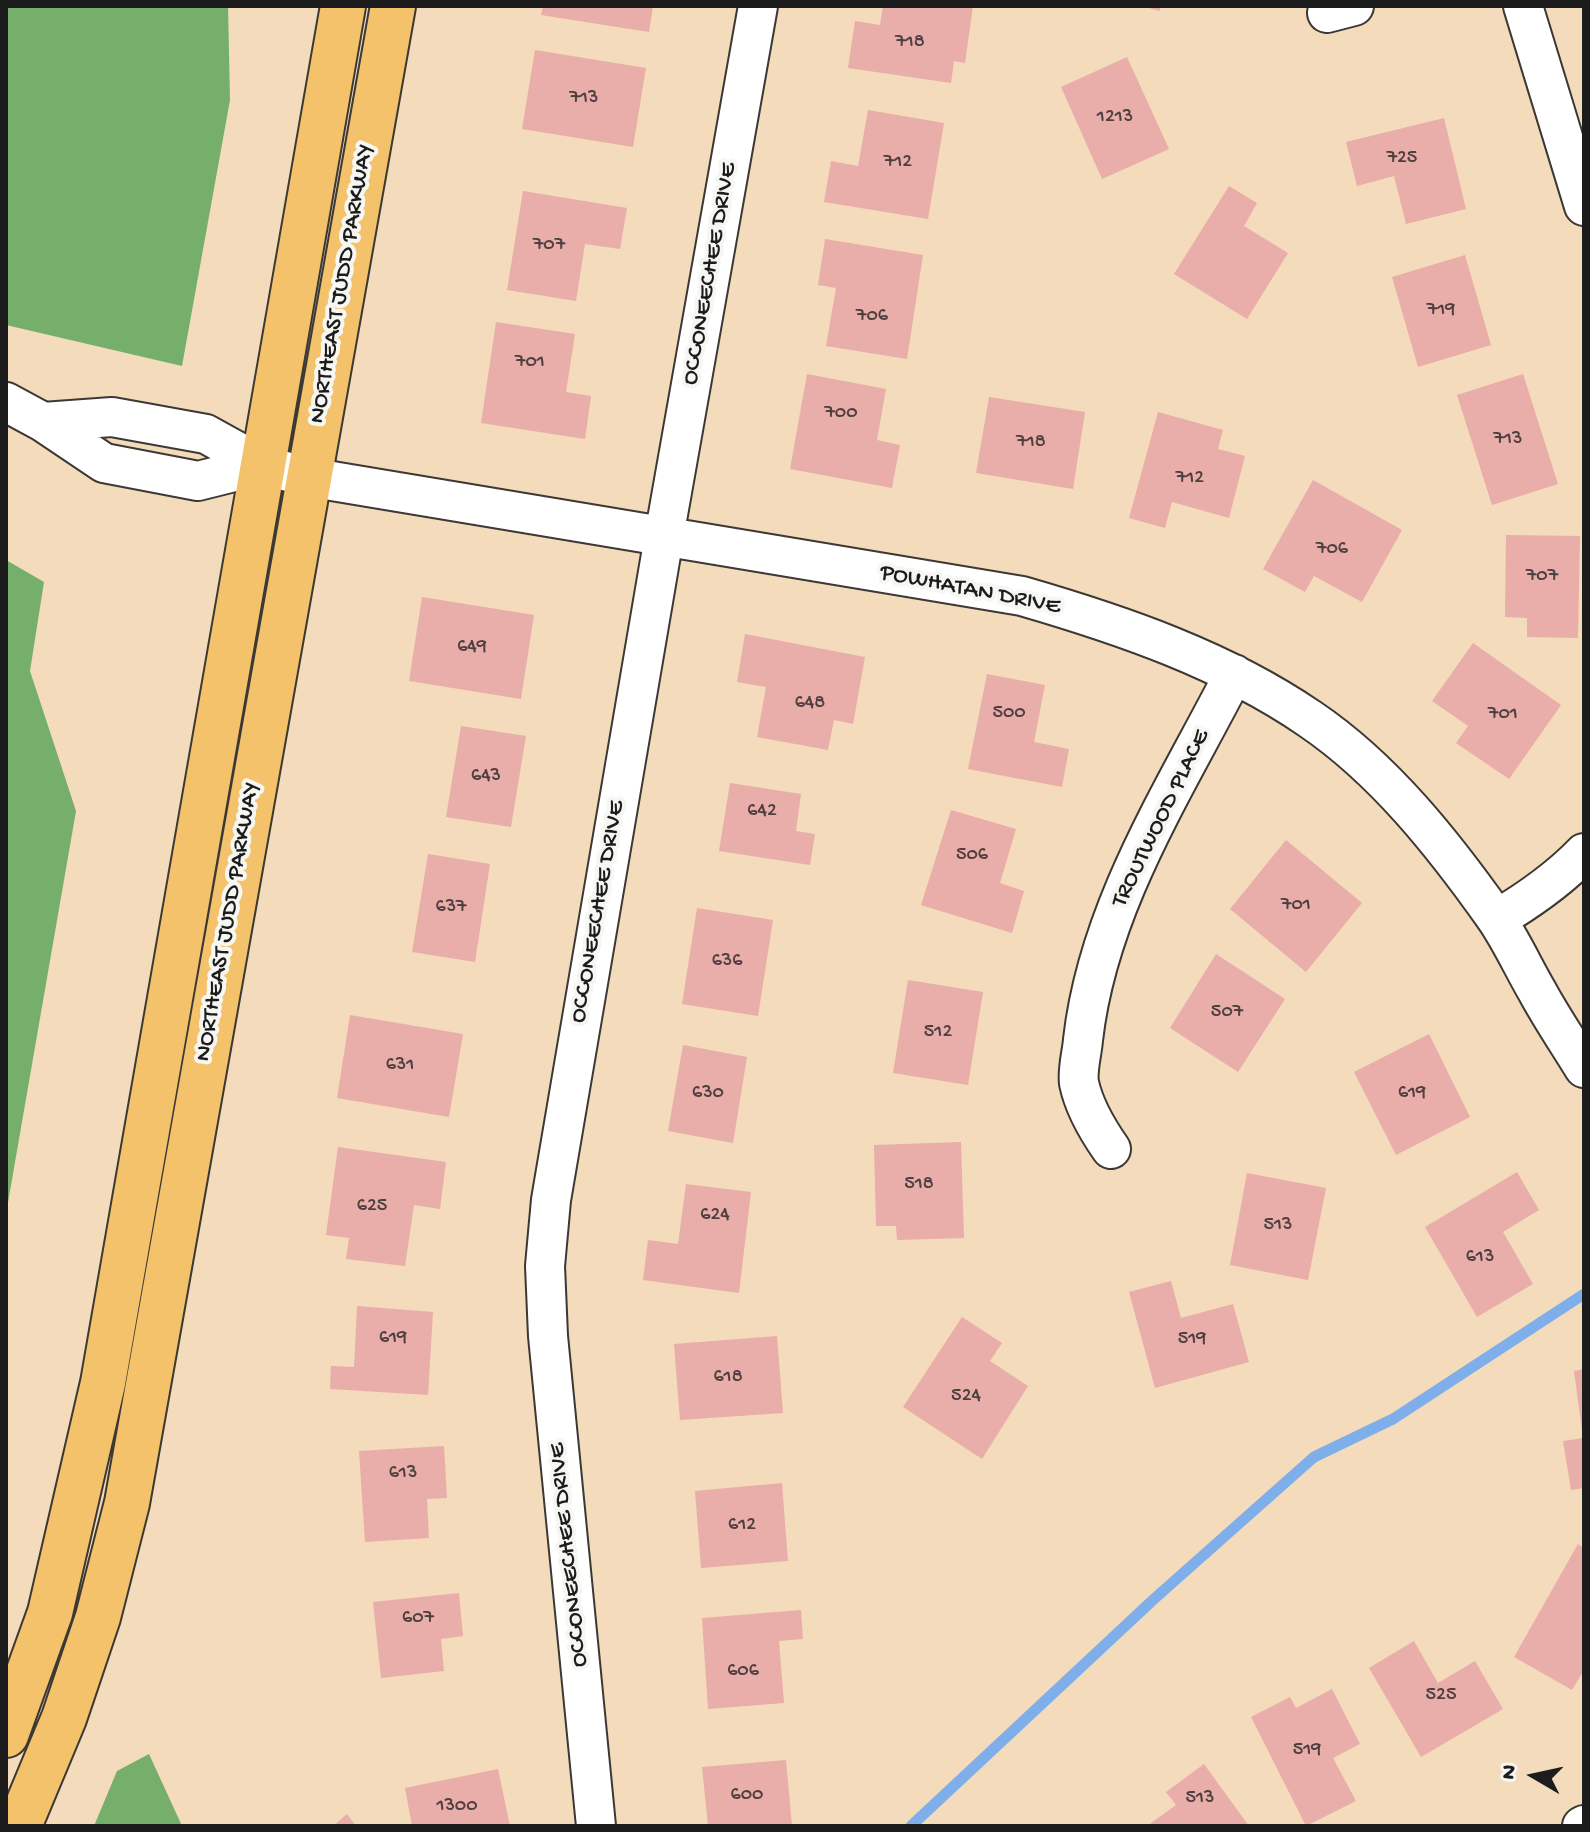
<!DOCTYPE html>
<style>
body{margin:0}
#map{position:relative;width:1590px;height:1832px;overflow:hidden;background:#f3dbbb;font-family:"Gochi Hand",sans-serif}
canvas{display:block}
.frame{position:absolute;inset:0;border:8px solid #1c1c1c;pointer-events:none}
.north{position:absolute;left:1494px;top:1736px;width:80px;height:80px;-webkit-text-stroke:6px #f6f6f2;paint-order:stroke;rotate:279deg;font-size:22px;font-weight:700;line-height:32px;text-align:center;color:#1c1c1c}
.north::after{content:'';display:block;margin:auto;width:28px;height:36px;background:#1c1c1c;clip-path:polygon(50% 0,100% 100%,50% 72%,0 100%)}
</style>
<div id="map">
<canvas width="1590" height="1832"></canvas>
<div class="frame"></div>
<div class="north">N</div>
</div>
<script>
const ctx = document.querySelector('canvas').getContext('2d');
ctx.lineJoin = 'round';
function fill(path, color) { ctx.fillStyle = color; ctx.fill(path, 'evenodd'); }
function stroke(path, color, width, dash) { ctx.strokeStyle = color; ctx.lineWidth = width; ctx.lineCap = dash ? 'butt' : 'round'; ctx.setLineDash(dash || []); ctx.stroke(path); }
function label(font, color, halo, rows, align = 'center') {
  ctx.font = font + ' "Gochi Hand",sans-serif'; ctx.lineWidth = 8; ctx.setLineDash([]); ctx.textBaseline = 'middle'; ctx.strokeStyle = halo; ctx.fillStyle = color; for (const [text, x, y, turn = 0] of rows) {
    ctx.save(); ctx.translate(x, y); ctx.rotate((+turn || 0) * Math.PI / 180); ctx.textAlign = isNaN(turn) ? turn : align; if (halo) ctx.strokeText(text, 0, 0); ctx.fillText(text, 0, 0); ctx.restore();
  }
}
const forest = new Path2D(`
 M6 6H228L230 100 182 366 6 325Z
 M6 560 44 582 30 671 76 811 6 1214Z
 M149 1754 182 1826H94L117 1771Z`);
const stream = new Path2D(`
 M911 1826 1154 1599 1314 1457 1393 1419 1584 1294`);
const building = new Path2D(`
 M543 6H653L649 32 541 15Z
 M883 6H973L965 63 954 61 951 83 848 68 855 21 880 25Z
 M1141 6H1160V11Z
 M535 50 646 68 633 147 522 129Z
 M1127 57 1169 149 1102 179 1061 87Z
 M868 110 944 123 928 219 824 202 831 161 858 166Z
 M1444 118 1466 209 1406 224 1394 176 1357 186 1346 142Z
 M1229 186 1257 203 1244 226 1288 253 1247 319 1174 274Z
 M523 191 627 208 620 249 585 244 576 301 507 290Z
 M825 239 923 255 907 359 826 346 836 288 818 285Z
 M1465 255 1491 345 1418 367 1392 277Z
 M496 322 575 334 566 392 591 396 585 439 481 423Z
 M807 374 886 389 877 440 900 445 892 488 790 469Z
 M1523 374 1558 484 1492 505 1457 395Z
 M989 397 1085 412 1073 489 976 473Z
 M1158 412 1223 430 1218 449 1245 456 1229 518 1172 502 1165 528 1129 518Z
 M1313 480 1402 530 1362 602 1314 576 1305 592 1263 569Z
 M1506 535 1580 536 1578 638 1527 637V618L1505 617Z
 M422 597 534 615 521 699 409 681Z
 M745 634 865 657 853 724 834 720 828 750 757 737 766 687 737 682Z
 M1473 643 1561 705 1509 779 1456 743 1468 726 1432 701Z
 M987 674 1045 685 1034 742 1069 749 1062 787 968 769Z
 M461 726 526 736 511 827 446 817Z
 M730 783 801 794 796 831 815 834 810 865 719 851Z
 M951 810 1016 829 1000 883 1024 891 1012 933 921 905Z
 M1286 840 1362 903 1306 972 1230 909Z
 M428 854 490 864 475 962 412 952Z
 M697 908 773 920 758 1016 682 1004Z
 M1216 954 1285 999 1238 1072 1170 1028Z
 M908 980 983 992 968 1085 893 1073Z
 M350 1015 463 1034 449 1117 337 1098Z
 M1429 1034 1470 1117 1396 1155 1354 1072Z
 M683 1045 747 1057 733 1143 668 1131Z
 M961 1142 964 1238 897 1240 896 1226H876L874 1145Z
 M338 1147 446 1162 440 1209 414 1205 405 1266 346 1259 349 1238 326 1235Z
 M1517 1172 1539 1210 1503 1232 1533 1284 1477 1317 1425 1227Z
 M1247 1173 1326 1188 1308 1280 1230 1265Z
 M686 1184 751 1192 739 1293 643 1280 648 1240 678 1244Z
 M1171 1281 1181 1318 1233 1304 1249 1362 1155 1388 1129 1292Z
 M357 1306 433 1312 428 1395 330 1389 331 1366 354 1367Z
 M962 1317 1002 1343 990 1361 1028 1386 982 1459 903 1407Z
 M777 1336 783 1413 680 1420 674 1344Z
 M1584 1369V1429L1582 1430 1574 1371Z
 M1584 1438V1488L1571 1490 1563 1441Z
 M444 1446 447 1498 427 1499 429 1538 365 1542 359 1451Z
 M782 1483 788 1561 701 1568 695 1491Z
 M1578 1544 1584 1548V1670L1572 1690 1514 1657Z
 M459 1593 463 1636 441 1639 444 1671 381 1678 373 1602Z
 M801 1610 803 1639 779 1641 784 1703 708 1709 702 1618Z
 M1414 1641 1438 1683 1475 1661 1503 1709 1421 1757 1369 1668Z
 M1332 1689 1360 1744 1333 1758 1356 1801 1306 1826 1251 1717 1290 1697 1296 1708Z
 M786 1760 792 1826H708L702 1767Z
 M1204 1764 1249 1826H1147L1176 1805 1166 1792Z
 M498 1769 510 1826H412L405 1788Z
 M347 1814 356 1826H333Z`);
const street = new Path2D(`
 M1523 6 1584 206
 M1327 13 1354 6
 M6 402 43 422 104 463 198 481 262 465
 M43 422 112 417 206 434 262 465 308 477 1022 596C1122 625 1224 660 1310 719 1384 769 1444 845 1495 917 1511 940 1523 967 1537 991 1551 1017 1568 1042 1584 1068
 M1497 919C1529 900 1558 880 1584 853
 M1111 1149C1097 1129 1084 1107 1079 1083 1077 1070 1082 1053 1083 1040 1098 907 1174 791 1234 674
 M596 1826 548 1336 545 1266 551 1200 664 537 758 6
 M1582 1826 1584 1825`);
const highway = new Path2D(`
 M6 1735 50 1613 103 1383 343 6
 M19 1826 64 1718 98 1617 127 1503 393 6`);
const numberNames = [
 ["718",910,43],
 ["713",584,99],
 ["1213",1115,118],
 ["725",1402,159],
 ["712",898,163],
 ["707",549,246],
 ["719",1441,311],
 ["706",872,317],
 ["701",530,363],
 ["700",841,414],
 ["713",1508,440],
 ["718",1031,443],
 ["712",1190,479],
 ["706",1332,550],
 ["707",1542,577],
 ["649",472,648],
 ["648",810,704],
 ["500",1009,714],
 ["701",1503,715],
 ["643",486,777],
 ["642",762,812],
 ["506",972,856],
 ["701",1296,906],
 ["637",451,908],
 ["636",727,962],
 ["507",1227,1013],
 ["512",938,1033],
 ["631",400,1066],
 ["630",708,1094],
 ["619",1412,1094],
 ["518",919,1185],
 ["625",372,1207],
 ["624",715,1216],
 ["513",1278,1226],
 ["613",1480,1258],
 ["619",393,1339],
 ["519",1192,1340],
 ["618",728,1378],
 ["524",966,1397],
 ["613",403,1474],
 ["612",742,1526],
 ["607",418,1619],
 ["606",743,1672],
 ["525",1441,1696],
 ["519",1307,1751],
 ["600",747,1796],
 ["513",1200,1799],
 ["1300",457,1807]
];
const streetNames = [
 ["OCCONEECHEE DRIVE",711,274,-80],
 ["NORTHEAST JUDD PARKWAY",343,284,-80],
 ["POWHATAN DRIVE",970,591,11],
 ["TROUTWOOD PLACE",1162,819,-64],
 ["OCCONEECHEE DRIVE",599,912,-80],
 ["NORTHEAST JUDD PARKWAY",229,922,-80],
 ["OCCONEECHEE DRIVE",570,1555,-96]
];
fill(forest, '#76ae6c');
stroke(stream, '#7fafea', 11);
fill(building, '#e9adaa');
stroke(street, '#3c3934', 42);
stroke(highway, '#3c3934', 48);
stroke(street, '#fff', 38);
stroke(highway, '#f4c26a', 44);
label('20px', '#4f4040', null, numberNames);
label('24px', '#1c1c1c', '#f6f6f2', streetNames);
</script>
